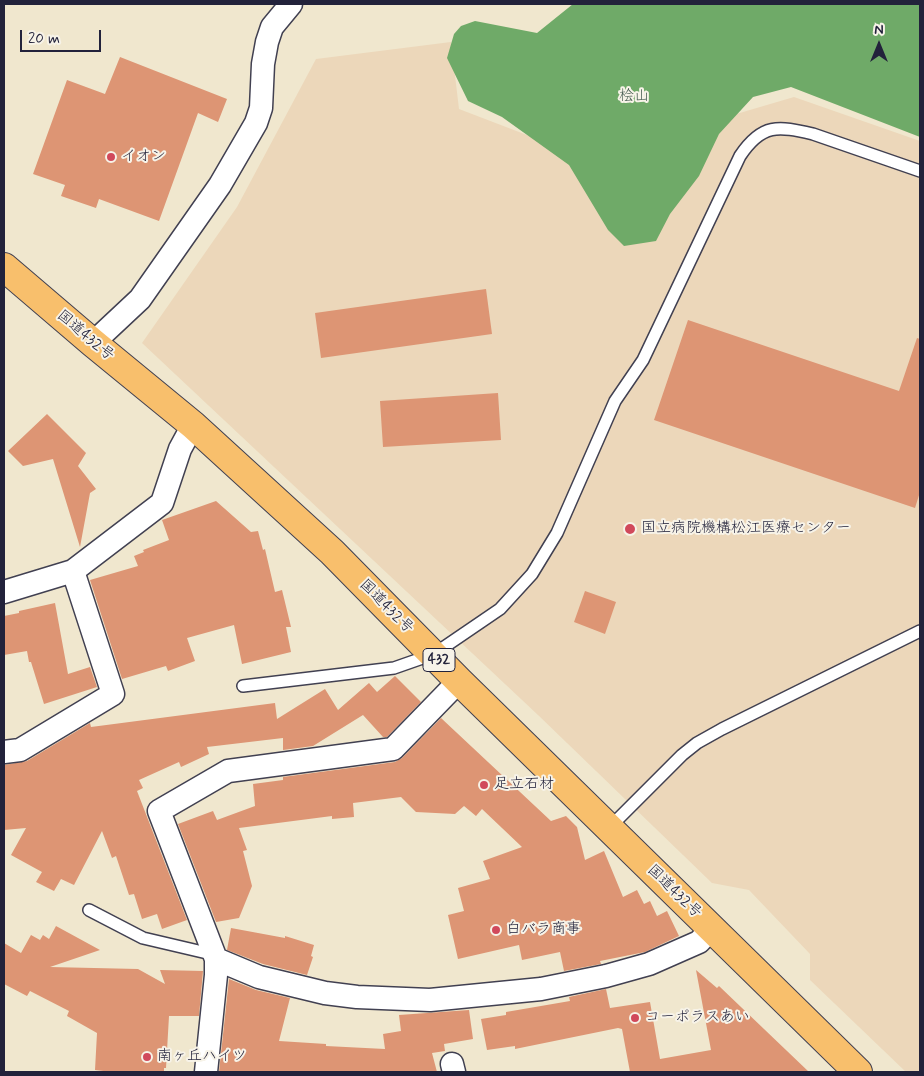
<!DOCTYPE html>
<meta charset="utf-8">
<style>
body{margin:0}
#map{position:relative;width:924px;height:1076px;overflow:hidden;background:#f0e7ce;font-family:Mynerve,sans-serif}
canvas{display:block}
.frame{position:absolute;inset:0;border:5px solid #22223b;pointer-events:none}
.north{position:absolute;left:854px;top:20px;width:50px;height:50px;-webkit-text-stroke:4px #f7f3e8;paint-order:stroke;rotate:0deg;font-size:14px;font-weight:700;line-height:20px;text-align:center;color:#22223b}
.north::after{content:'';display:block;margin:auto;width:18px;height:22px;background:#22223b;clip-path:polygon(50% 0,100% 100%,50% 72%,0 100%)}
.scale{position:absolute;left:20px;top:30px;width:81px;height:22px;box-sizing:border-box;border:2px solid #22223b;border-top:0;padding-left:6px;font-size:15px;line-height:18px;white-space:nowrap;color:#22223b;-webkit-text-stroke:4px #f7f3e8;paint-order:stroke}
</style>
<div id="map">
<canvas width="924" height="1076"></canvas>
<div class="frame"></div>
<div class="north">N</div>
<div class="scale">20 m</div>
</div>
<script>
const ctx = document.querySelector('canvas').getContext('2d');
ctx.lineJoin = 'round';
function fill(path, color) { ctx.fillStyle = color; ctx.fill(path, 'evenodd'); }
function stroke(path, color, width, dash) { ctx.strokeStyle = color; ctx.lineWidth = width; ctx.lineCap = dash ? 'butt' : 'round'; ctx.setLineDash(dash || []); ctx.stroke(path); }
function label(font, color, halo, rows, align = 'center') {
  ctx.font = font + ' Mynerve,"Klee One",sans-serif'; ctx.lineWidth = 4; ctx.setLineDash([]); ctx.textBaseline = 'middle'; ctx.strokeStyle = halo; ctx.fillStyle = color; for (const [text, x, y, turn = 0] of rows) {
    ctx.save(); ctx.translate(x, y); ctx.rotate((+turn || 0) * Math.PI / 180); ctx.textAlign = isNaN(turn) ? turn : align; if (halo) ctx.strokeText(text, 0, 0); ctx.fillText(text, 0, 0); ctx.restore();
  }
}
const built = new Path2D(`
 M451 42 459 109 587 158 794 97 920 141V1072H906L810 980V954L749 890 712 883 538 715 142 343 237 207 316 59Z`);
const forest = new Path2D(`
 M573 4H920V137L791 87 753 97 719 134 699 176 670 214 656 241 624 246 608 230 569 165 502 117 468 101 447 58 454 34 461 26 475 21 537 33Z`);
const building = new Path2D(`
 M120 57 227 99 218 122 198 113 159 221 99 199 96 208 61 196 65 185 33 174 67 80 105 94Z
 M486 289 492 334 321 358 315 313Z
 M688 320 899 391 917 338 920 339V492L915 508 654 420Z
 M498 393 501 440 383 447 380 401Z
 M47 414 86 453 78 466 96 489 90 493 80 547 53 459 23 466 8 451Z
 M216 501 251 532 258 531 263 550 265 549 275 592 282 590 291 627H286L291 652 242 664 234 625 187 638 195 661 168 671 166 666 122 679 90 580 138 566 134 556 144 552 143 550 169 540 162 520Z
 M585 591 616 602 605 634 574 622Z
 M55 603 68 674 90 667 97 687 44 704 31 662H29L27 651 4 655V616L19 613V611Z
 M395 676 421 702 387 737H383L363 715 313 746 283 750V738L207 747 209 754 181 767 179 762 139 780 143 788 137 791 187 920 162 929 157 914 142 919 134 894 129 895 116 856 112 858 102 831 74 885 61 879 54 891 36 882 42 872 11 855 26 828 4 830V765L27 761 90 723 91 727 275 703 277 719 325 689 338 710 369 683 377 692Z
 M441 718 551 821 566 816 577 827 585 860 604 851 623 897 637 890 644 904 650 901 657 916 667 911 679 936 645 952 600 961 601 964 564 971 560 952 522 960 519 945 458 959 448 915 464 911 458 888 490 879 483 861 522 847 482 809 476 816 464 806 455 814 416 812 401 797 353 803 354 817 332 819V816L239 828 247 850 243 851 252 886 239 918 216 922 178 824 213 811 217 820 255 806 253 784 283 780V777L395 762 402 758Z
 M56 926 100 950 50 967 138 969 165 984 160 970 203 971 199 1016H169L166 1068H164V1072H112L95 1070 97 1033 67 1016 69 1011 30 991 27 996 4 984V943L21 953 31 935 40 940 43 935 49 939Z
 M231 928 285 938V936L314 945 311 956 313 957 307 975 263 964 227 950Z
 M696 970 717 988 719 986 809 1072H630L622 1029 618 1028 515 1049V1046L487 1050 481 1019 506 1015V1012L570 1001 569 997 606 989 610 1008 650 1002 660 1059 711 1050Z
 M229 979 256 990 290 998 279 1041 326 1044V1046L385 1049 383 1034 401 1031 399 1015 469 1010 473 1039 444 1044 445 1051 432 1053 437 1072H219Z`);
const lane = new Path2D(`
 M243 686 394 668 434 654 500 609 532 574 557 533 615 401 643 360 740 156C762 123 778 126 813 134L920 171
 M609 828 682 755 697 743 722 729 920 631
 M89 910 143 938 207 953 214 958`);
const street = new Path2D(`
 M93 343 140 299 220 185 256 123 261 108 263 64 267 42 272 27 291 4
 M4 592 73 571
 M4 752 20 750 113 694 73 571 162 503 180 449 193 425
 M216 959 159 811 228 771 393 749 459 681
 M452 1064 454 1072
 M206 1072 216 975V959L259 977 325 993 357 997 430 1000 541 989 606 976 649 964 699 942 712 928`);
const highway = new Path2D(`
 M4 267 93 343 193 425 332 552 459 681 858 1072`);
const markers = [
 [111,157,5,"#d1495b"],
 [630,529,6,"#d1495b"],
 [484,785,5,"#d1495b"],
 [496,930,5,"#d1495b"],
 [635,1018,5,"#d1495b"],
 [147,1057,5,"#d1495b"]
];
const shields = [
 [439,660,32]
];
const shieldNames = [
 ["432",439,660]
];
const parkNames = [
 ["桧山",634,97]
];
const poiNames = [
 ["イオン",121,157],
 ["国立病院機構松江医療センター",641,529],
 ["足立石材",494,785],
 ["白バラ商事",506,930],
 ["コーポラスあい",645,1018],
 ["南ヶ丘ハイツ",157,1057]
];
const streetNames = [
 ["国道432号",85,336,40],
 ["国道432号",386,607,45],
 ["国道432号",674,892,44]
];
fill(built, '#ecd7ba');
fill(forest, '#6faa68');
fill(building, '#dd9574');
stroke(lane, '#414051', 14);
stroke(street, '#414051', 25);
stroke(highway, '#414051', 30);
stroke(lane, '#fff', 11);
stroke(street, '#fff', 22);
stroke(highway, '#f8bf6c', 28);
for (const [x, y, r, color] of markers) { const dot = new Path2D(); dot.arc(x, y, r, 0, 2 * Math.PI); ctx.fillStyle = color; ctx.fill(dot); stroke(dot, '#f7f3e8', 2); }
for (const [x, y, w] of shields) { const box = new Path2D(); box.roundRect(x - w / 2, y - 11.5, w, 23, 4); ctx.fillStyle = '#f7f3e8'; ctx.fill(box); stroke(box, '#22223b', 1); }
label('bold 14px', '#22223b', null, shieldNames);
label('15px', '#465b50', '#f7f3e8', parkNames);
label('15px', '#22223b', '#f7f3e8', poiNames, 'left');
label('15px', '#22223b', '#f7f3e8', streetNames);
</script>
